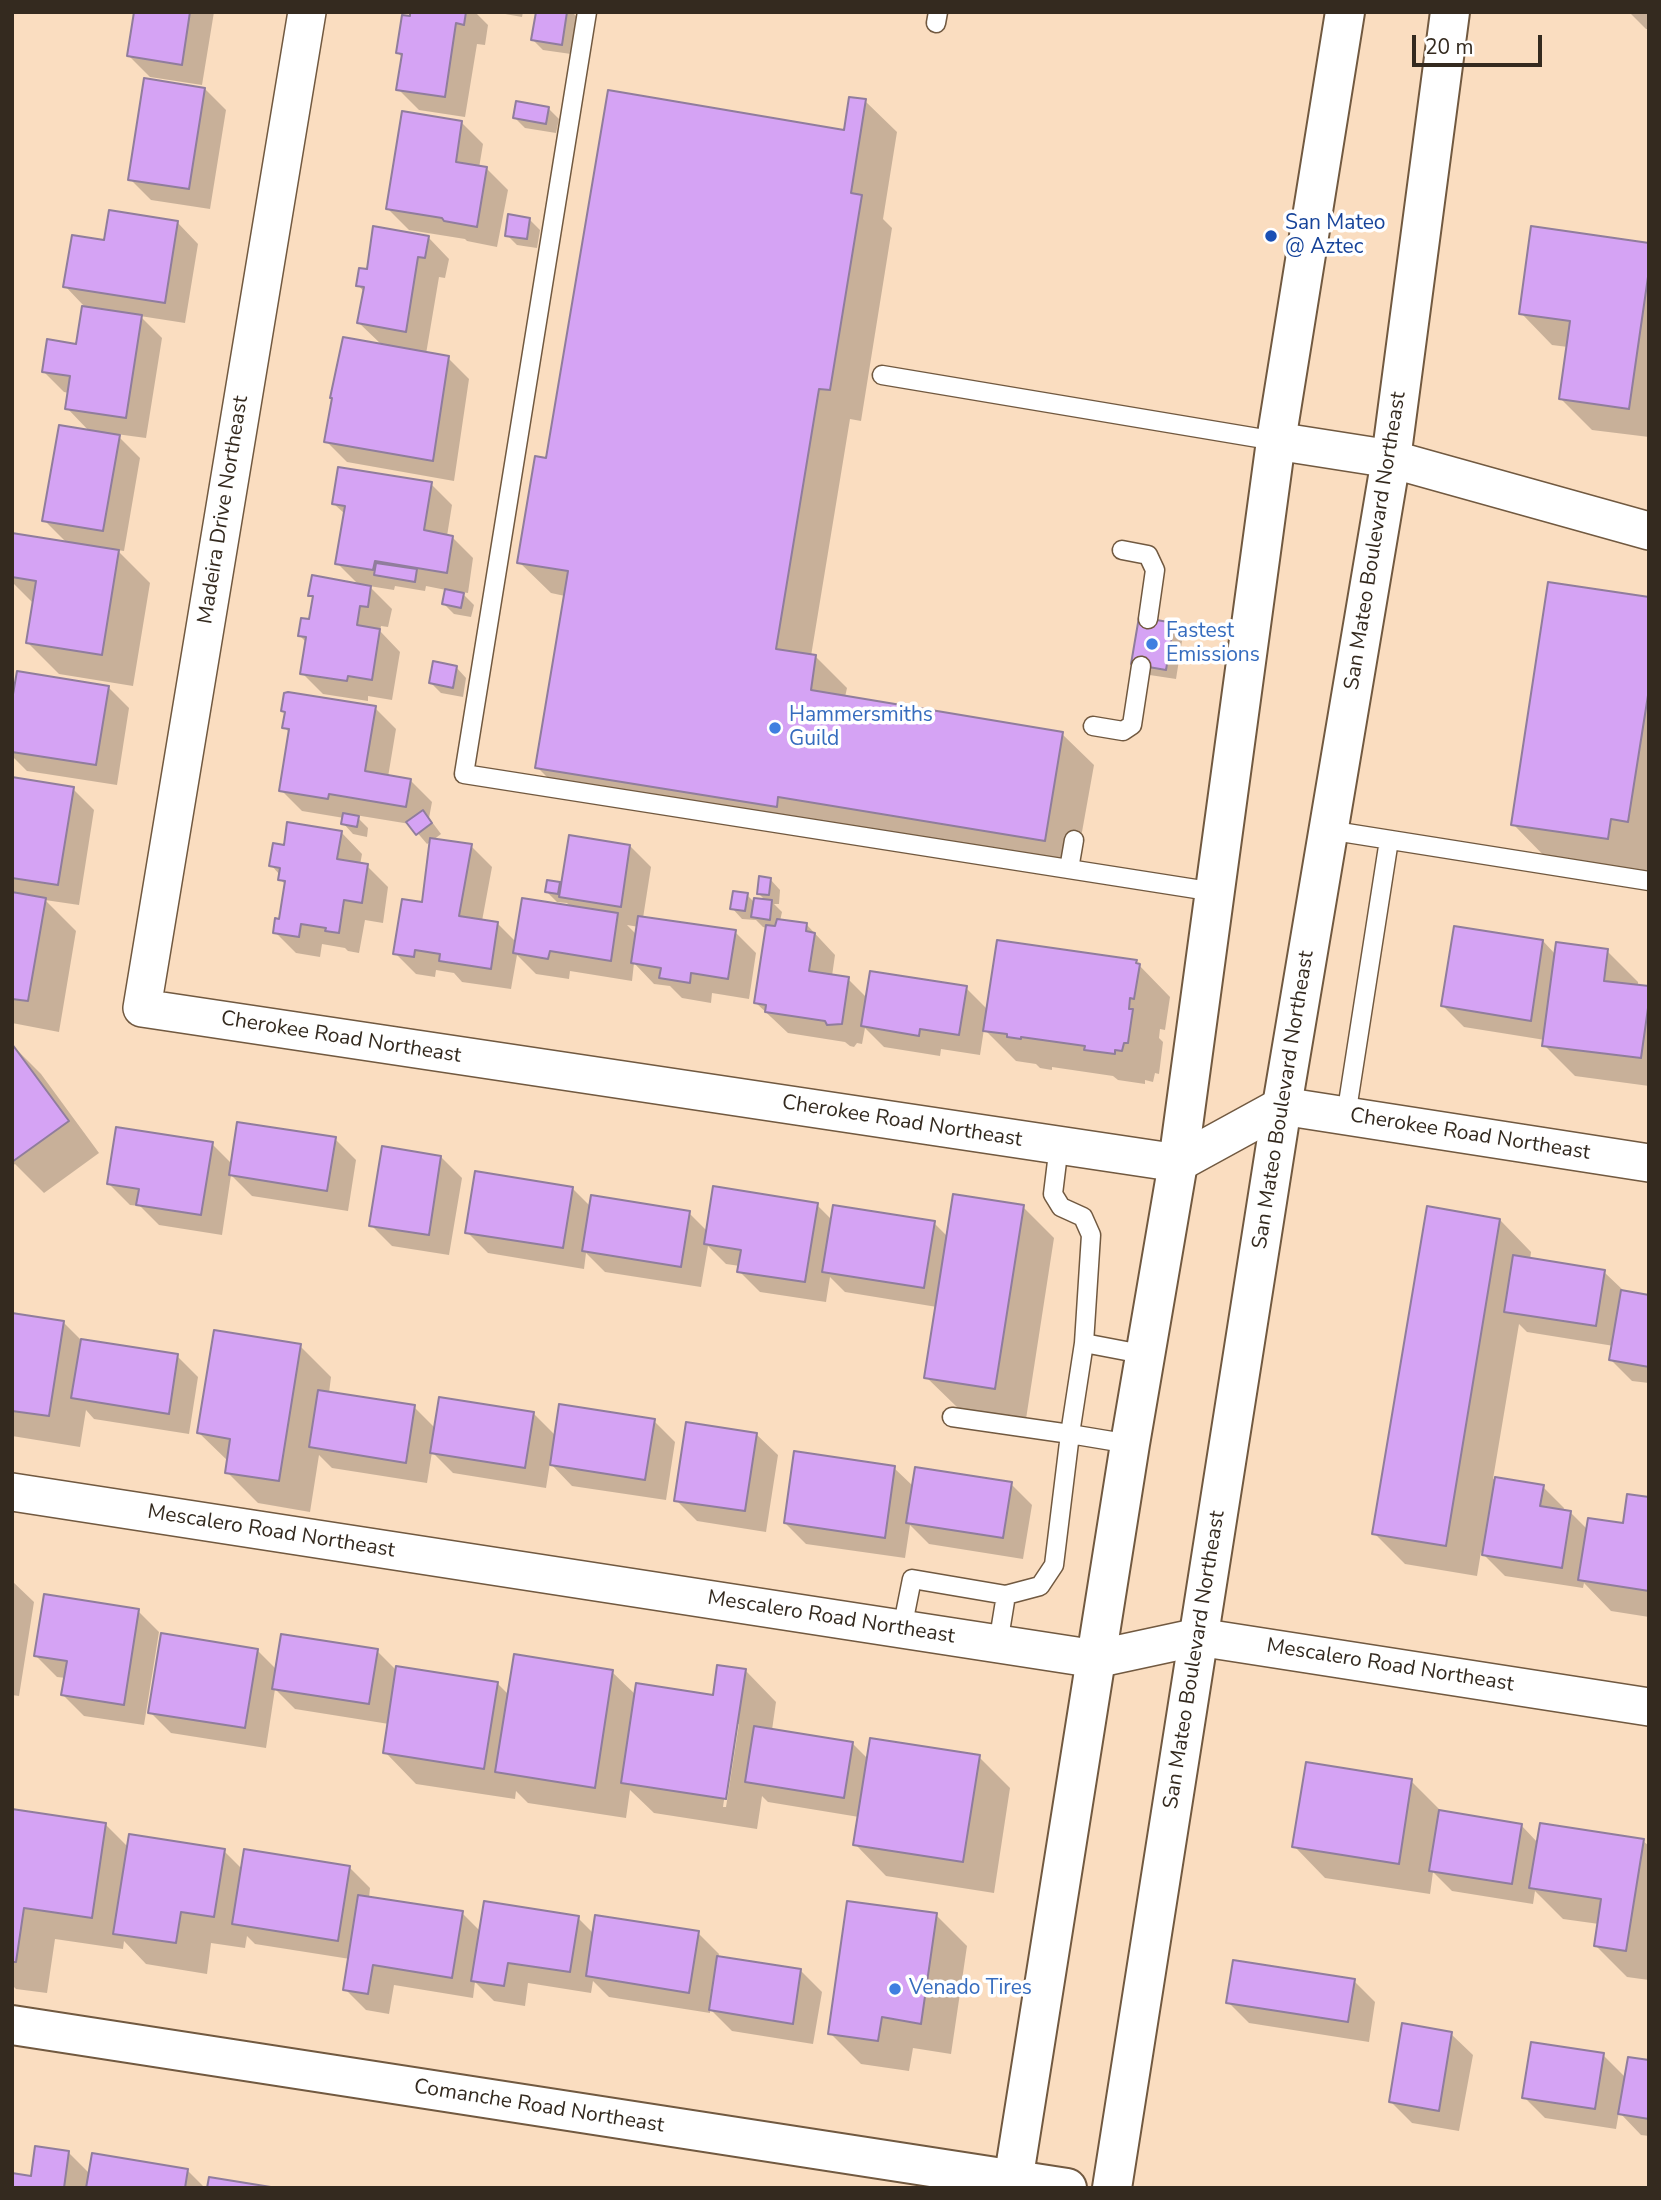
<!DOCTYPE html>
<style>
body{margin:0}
#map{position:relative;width:1661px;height:2200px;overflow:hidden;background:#faddc0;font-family:"Nunito Sans",sans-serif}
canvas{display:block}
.frame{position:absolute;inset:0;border:14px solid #342a1f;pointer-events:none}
.scale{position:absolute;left:1412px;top:35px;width:130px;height:32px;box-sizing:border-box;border:4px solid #342a1f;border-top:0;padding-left:9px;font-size:21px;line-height:24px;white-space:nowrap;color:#342a1f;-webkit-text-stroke:5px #fff;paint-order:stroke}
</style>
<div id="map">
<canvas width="1661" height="2200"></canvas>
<div class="frame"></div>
<div class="scale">20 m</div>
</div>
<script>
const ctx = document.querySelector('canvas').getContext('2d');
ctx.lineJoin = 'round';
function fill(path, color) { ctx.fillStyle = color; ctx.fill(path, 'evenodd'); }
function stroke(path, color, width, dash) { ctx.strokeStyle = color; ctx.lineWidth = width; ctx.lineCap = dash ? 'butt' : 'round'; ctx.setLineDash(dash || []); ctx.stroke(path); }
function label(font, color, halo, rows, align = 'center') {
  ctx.font = font + ' "Nunito Sans",sans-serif'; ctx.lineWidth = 7; ctx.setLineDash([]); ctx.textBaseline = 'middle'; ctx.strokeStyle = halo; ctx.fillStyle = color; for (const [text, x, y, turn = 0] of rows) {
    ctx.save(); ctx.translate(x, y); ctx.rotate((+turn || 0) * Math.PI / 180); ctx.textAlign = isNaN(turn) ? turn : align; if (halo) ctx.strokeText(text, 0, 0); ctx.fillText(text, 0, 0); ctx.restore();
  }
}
const shadow = new Path2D(`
 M135 12H214L202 85 150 77 129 56Z
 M412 12H475L488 25 485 45 477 44 465 117 419 110 398 89 403 58 398 53Z
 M494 12H523L522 17Z
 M537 12H572L577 17 571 54 543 50 533 40Z
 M1629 12H1649V29H1646Z
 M205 89 226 110 210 209 151 200 130 179Z
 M865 101 897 132 883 219 892 228 861 421 850 419 811 656 816 657 847 688 845 697 1062 734 1094 765 1075 871 809 827 808 838 568 798 537 767 565 596 551 593 519 562 548 460 846 132Z
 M549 109 559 119 556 133 525 128 515 118Z
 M462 123 483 144 479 168 487 169 508 190 497 247 467 241 465 239 409 230 388 209Z
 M529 219 540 230 537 248 517 245 507 235Z
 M177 222 198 244 185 323 140 316 162 338 146 438 116 434 140 458 124 551 117 550 150 583 133 686 59 674 28 643 34 604 12 582V535L67 543 44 520 90 432 67 408 69 393 64 392 43 371 78 346 84 306 65 286 106 242Z
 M428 237 449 259 445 278 439 277 426 354 448 358 469 379 454 481 347 462 326 441 383 346 359 323 365 293 358 285 368 271Z
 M1649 245V437L1592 430 1560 398 1568 347 1552 345 1521 313Z
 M431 484 452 505 447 536 452 537 473 558 468 593 461 592 474 605 471 617 454 614 444 604 446 590 426 586 425 591 395 586 394 590 369 586 392 609 388 627 381 626 380 631 400 652 392 700 368 696V701L323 694 302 673 307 643 300 636 311 621 314 599 310 595 360 586 337 563 345 514 334 504Z
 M1649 599V879L1553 865 1513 824Z
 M1173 625 1183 635 1176 679 1143 674Z
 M456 667 466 678 463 697 441 693 431 683Z
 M108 687 129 708 117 785 27 771 12 756V711Z
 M375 708 396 729 388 777 411 781 432 802 429 818 441 834 433 840 471 846 492 867 482 921 497 923 516 942 572 908 567 903 557 902 547 892 559 884 562 887 630 846 651 867 643 918 735 932 756 953 749 999 712 993 711 1003 682 998 670 986 654 984 634 963 632 981 570 971 569 979 536 974 517 955 511 989 462 982 454 973 436 970 435 977 416 974 395 953 423 904 432 841 427 844 410 824 355 815 368 828 367 837 353 834 343 823 344 818 302 811 281 790 290 733 284 727 286 714 282 711ZM627 925 639 927 637 935Z
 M12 779 73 789 94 810 79 905 45 900 76 931 59 1032 12 1023Z
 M341 832 362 854 360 865 367 866 388 887 383 923 365 920 359 953 348 951 345 948 322 944 320 957 296 953 275 932 280 921 286 885 280 879V875L271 865 285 847Z
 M770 879 780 890 779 904H774L782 912 780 921 807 925 835 955 832 976 848 979 867 998 966 988 988 1010 1136 962 1170 997 1165 1030 1160 1029 1159 1038 1163 1042 1159 1074 1155 1073 1153 1082 1145 1080V1084L1118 1080 1113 1076 1052 1067V1070L1040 1068 1036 1064 1016 1061 984 1029 980 1055 941 1049 940 1056 884 1047 865 1028 862 1044 857 1043 854 1047 850 1046 845 1042 788 1033 755 1002 767 928 763 927 756 920 742 919 732 908 747 895 755 903 766 901 758 893Z
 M1543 941 1556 955 1607 951 1638 982V987L1649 988V1086L1575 1076 1544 1045 1545 1040 1464 1027 1443 1006Z
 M12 1045 41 1074 99 1153 44 1193 15 1164 12 1166Z
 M335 1139 356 1160 348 1211 252 1196 231 1175 222 1235 159 1225 140 1206 130 1205 109 1184 212 1144 232 1164Z
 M441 1157 462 1178 449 1255 392 1246 371 1225Z
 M572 1188 591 1207 689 1213 707 1231 817 1205 832 1220 934 1223 948 1237 1023 1207 1054 1238 1026 1419 958 1408 926 1377 937 1307 845 1292 830 1277 826 1302 760 1292 739 1271 740 1266 726 1264 708 1246 701 1287 605 1272 586 1253 584 1269 488 1253 467 1232Z
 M1500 1220 1531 1252 1530 1260 1604 1272 1625 1292 1649 1296V1383L1632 1381 1611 1360 1614 1346 1527 1332 1519 1324 1493 1479 1543 1487 1564 1508 1563 1511 1570 1512 1588 1530 1624 1525 1649 1499V1617L1611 1611 1584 1583 1583 1588 1505 1576 1481 1552 1477 1576 1405 1564 1374 1533Z
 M12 1315 64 1323 81 1340 177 1356 198 1377 189 1434 94 1419 86 1410 80 1447 12 1436Z
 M300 1346 331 1377 329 1393 414 1407 436 1429 533 1413 556 1436 654 1421 675 1442 666 1500 572 1486 550 1463 546 1488 453 1473 432 1452 427 1483 332 1468 319 1455 310 1512 258 1503 227 1472 229 1462 199 1433Z
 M756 1434 778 1455 766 1532 697 1521 676 1500Z
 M894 1468 914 1487 1011 1484 1032 1505 1023 1559 929 1544 910 1525 905 1558 806 1544 785 1523Z
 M12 1581 34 1602 19 1696 12 1695Z
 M138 1611 159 1632 144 1725 84 1716 63 1695 66 1678 57 1677 36 1656Z
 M257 1650 277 1670 377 1651 397 1671 497 1683 509 1695 612 1672 636 1695 714 1697 745 1670 776 1702 772 1730 852 1743 869 1760 979 1757 1010 1788 994 1893 886 1876 855 1844 859 1817 768 1802 762 1796 757 1829 654 1813 630 1790 626 1818 528 1803 516 1791 515 1799 416 1784 385 1752 389 1724 295 1709 275 1689 266 1748 171 1733 150 1712ZM735 1724H739L726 1807H723Z
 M1411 1781 1443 1813 1521 1825 1538 1843 1643 1841 1649 1846V1980L1627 1977 1596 1946 1599 1924 1563 1919 1535 1891 1533 1904 1452 1891 1433 1872 1430 1894 1325 1878 1294 1846Z
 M12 1811 105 1824 129 1848 224 1851 242 1869 349 1867 370 1888 369 1898 462 1913 481 1932 578 1918 594 1934 698 1933 719 1954 718 1958 801 1971 822 1992 813 2044 732 2031 710 2009V2013L609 1997 593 1981 591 1993 528 1983 525 2006 494 2001 475 1982 473 1998 394 1985 389 2014 366 2010 345 1989 350 1959 255 1944 247 1936 245 1948 211 1943 207 1974 146 1964 124 1941 123 1949 55 1939 47 1993 16 1989 12 1985Z
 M936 1915 967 1946 951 2054 913 2048 909 2071 861 2064 830 2033Z
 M1354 1981 1375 2002 1369 2042 1249 2023 1228 2002Z
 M1451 2034 1473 2055 1459 2131 1412 2123 1391 2102Z
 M1603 2055 1626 2078 1649 2062V2136L1641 2135 1619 2112 1616 2129 1545 2118 1524 2097Z
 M68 2152 90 2174 187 2170 205 2188H12L32 2178Z`);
const building = new Path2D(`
 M134 12H190L182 65 127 56Z
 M410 12H466L464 25 456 23 445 97 396 90 402 54 396 53 402 15 410 16Z
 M536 12H567L562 45 531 40Z
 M144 78 205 88 189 189 128 180Z
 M608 90 844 130 849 97 866 99 851 193 862 195 830 390 819 389 776 649 816 655 811 690 1063 732 1045 841 778 797 777 807 535 768 568 571 517 563 535 456 546 458Z
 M516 101 549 107 546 124 513 118Z
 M402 111 462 121 456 162 487 167 477 227 444 221 442 218 386 209Z
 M109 210 178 221 165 303 63 287 72 235 104 240Z
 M508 214 530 218 527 239 505 236Z
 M373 226 429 236 425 258 418 257 406 332 357 323 364 287 356 286 359 268 367 269Z
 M1531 226 1649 243V270L1629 409 1559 399 1570 321 1519 314Z
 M82 306 142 315 126 418 65 409 70 376 42 372 47 339 76 344Z
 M343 337 449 356 433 461 324 442 332 398H330Z
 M59 425 120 435 103 531 42 521Z
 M338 467 432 482 424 530 453 536 447 573 375 561 373 570 335 564 345 506 332 504Z
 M12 533 119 550 102 655 26 643 36 581 12 577Z
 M376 563 417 569 415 582 374 575Z
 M312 575 371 586 368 607 360 606 357 625 380 629 372 680 348 676 347 681 300 674 306 637 298 636 301 618 309 619 313 596H308Z
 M1548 582 1649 597V689L1628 822 1611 819 1608 839 1511 825Z
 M445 589 464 593 461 608 442 604Z
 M1139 617 1174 623 1166 670 1131 664Z
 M433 661 457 666 453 688 429 683Z
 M17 671 109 686 96 765 12 752V700Z
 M288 692 376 706 365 771 411 779 406 807 329 794 328 799 279 791 289 729 282 728 285 712 281 711 284 693Z
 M12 777 74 787 58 885 12 878Z
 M423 810 432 823 416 835 406 822Z
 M343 813 359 816 357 827 341 824Z
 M287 822 342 831 337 859 368 864 362 903 344 900 339 933 325 931 326 928 301 924 299 937 273 933 275 918 279 919 285 881 278 880 280 868 269 866 273 843 284 845Z
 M569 835 630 845 621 907 559 897Z
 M430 838 472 844 459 916 498 922 491 969 439 961 440 954 415 950 414 957 393 954 402 899 422 902Z
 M759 876 771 878 769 895 757 894Z
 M547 880 560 882 558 894 545 892Z
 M733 891 748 893 745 911 730 909Z
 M12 892 46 898 28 1001 12 999Z
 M522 898 618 913 611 961 550 951 548 959 513 953Z
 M754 898 772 900 770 920 751 917Z
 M638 916 736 930 728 979 691 973 690 983 659 978 661 968 631 963Z
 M777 919 807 923 806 931 815 933 809 971 849 977 842 1024 827 1025 825 1021 765 1012 766 1005 754 1003 766 925 775 926Z
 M1454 926 1543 940 1531 1021 1441 1006Z
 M997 940 1137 960 1136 963 1140 964 1134 999 1130 998 1129 1009H1133L1128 1043H1124L1122 1051 1115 1050V1054L1084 1050 1085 1046 1021 1037V1039L1007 1037V1034L983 1031Z
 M1556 942 1608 949 1604 981 1649 986V1001L1641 1058 1542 1046Z
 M870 971 967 986 959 1035 920 1029 919 1036 861 1026Z
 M12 1044 69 1121 12 1162Z
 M237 1122 336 1137 327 1191 229 1175Z
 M116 1127 213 1142 201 1215 136 1205 139 1189 107 1184Z
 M382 1146 441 1156 429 1235 369 1226Z
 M475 1171 573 1187 563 1248 465 1233Z
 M713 1186 818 1203 805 1282 737 1272 741 1250 704 1244Z
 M953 1194 1024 1205 995 1389 924 1378Z
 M591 1195 690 1211 681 1267 582 1251Z
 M833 1205 935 1221 924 1288 822 1272Z
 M1427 1206 1500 1219 1446 1546 1372 1534Z
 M1513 1255 1605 1270 1596 1326 1504 1312Z
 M1621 1290 1649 1295V1367L1609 1360Z
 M12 1313 64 1321 49 1416 12 1411Z
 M214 1330 301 1344 279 1481 225 1473 230 1439 197 1433Z
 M81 1339 178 1354 169 1414 71 1398Z
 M318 1390 415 1405 406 1463 309 1447Z
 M439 1397 534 1412 525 1468 430 1453Z
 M559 1404 655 1419 645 1480 550 1465Z
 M686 1422 757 1433 745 1511 674 1501Z
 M794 1451 895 1466 885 1538 784 1523Z
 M915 1467 1012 1482 1003 1538 906 1523Z
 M1495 1477 1544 1485 1540 1506 1571 1511 1562 1568 1482 1555Z
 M1627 1494 1649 1497V1591L1578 1580 1588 1518 1623 1523Z
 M44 1594 139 1609 124 1705 61 1695 67 1661 34 1656Z
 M161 1633 258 1649 245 1728 148 1713Z
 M281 1634 378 1649 369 1704 272 1689Z
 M514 1654 613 1670 595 1788 495 1772Z
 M717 1665 746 1669 726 1799 621 1783 636 1683 713 1695Z
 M396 1666 498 1682 484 1769 383 1753Z
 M754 1726 853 1742 844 1798 745 1782Z
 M870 1738 980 1755 963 1862 853 1845Z
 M1306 1762 1412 1779 1399 1864 1292 1847Z
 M12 1809 106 1823 92 1918 24 1908 16 1962H12Z
 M1439 1810 1522 1824 1512 1884 1429 1871Z
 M1540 1823 1644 1839 1626 1951 1594 1946 1601 1899 1529 1888Z
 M129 1834 225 1849 214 1917 181 1912 176 1943 113 1934Z
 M244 1849 350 1866 338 1941 232 1924Z
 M358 1895 463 1911 452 1978 373 1965 368 1994 343 1990Z
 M484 1901 579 1916 570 1972 508 1963 504 1986 471 1981Z
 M847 1901 937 1913 921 2024 882 2017 878 2041 828 2034Z
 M595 1915 699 1931 689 1993 586 1976Z
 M717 1956 801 1969 793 2024 709 2010Z
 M1233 1960 1355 1979 1348 2022 1226 2003Z
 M1402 2023 1452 2032 1439 2111 1389 2102Z
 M1531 2042 1604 2053 1595 2109 1522 2098Z
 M1628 2057 1649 2060V2119L1618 2114Z
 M35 2146 69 2151 64 2188H12V2173L31 2176Z
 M92 2153 188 2169 185 2188H86Z
 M209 2177 277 2188H207Z`);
const service = new Path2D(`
 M587 12 464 774 1215 892
 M936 23 938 12
 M882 375 1276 441
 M1122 550 1148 555 1155 570 1148 619
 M1093 726 1123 731 1132 725 1141 666
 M1328 830 1649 881
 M1069 869 1074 840
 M1346 1116 1389 840
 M1059 1145 1053 1194 1061 1207 1083 1217 1091 1235 1084 1343
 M952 1417 1070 1434 1054 1565 1040 1586 1006 1595 998 1644
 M1130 1444 1070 1434 1084 1343 1147 1355
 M902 1629 912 1579 1006 1595`);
const minor = new Path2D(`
 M307 12 142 1008 1178 1163 1282 1106 1649 1163
 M1276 441 1391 459 1649 531
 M12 1492 1096 1659 1198 1637 1649 1707`);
const tertiary = new Path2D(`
 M12 2025 1067 2188`);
const secondary = new Path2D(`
 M1012 2188 1130 1444 1178 1163 1276 441 1345 12
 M1112 2188 1282 1106 1391 459 1450 12`);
const markers = [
 [1271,236,7,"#1a4fb4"],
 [1152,644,7,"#3f7fe0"],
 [775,728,7,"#3f7fe0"],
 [895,1989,7,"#3f7fe0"]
];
const transitNames = [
 ["San Mateo",1285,224],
 ["@ Aztec",1285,248]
];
const streetNames = [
 ["Madeira Drive Northeast",224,510,-81],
 ["San Mateo Boulevard Northeast",1376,541,-81],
 ["Cherokee Road Northeast",341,1038,9],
 ["San Mateo Boulevard Northeast",1284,1100,-81],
 ["Cherokee Road Northeast",902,1122,9],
 ["Cherokee Road Northeast",1470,1135,9],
 ["Mescalero Road Northeast",271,1532,9],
 ["Mescalero Road Northeast",831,1618,9],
 ["San Mateo Boulevard Northeast",1195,1660,-81],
 ["Mescalero Road Northeast",1390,1666,9],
 ["Comanche Road Northeast",539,2107,9]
];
const shopNames = [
 ["Fastest",1166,632],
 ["Emissions",1166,656],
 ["Hammersmiths",789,716],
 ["Guild",789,740],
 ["Venado Tires",909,1989]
];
fill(shadow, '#0003');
fill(building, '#d5a3f4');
stroke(building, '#907d9c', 2);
stroke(service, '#715940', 21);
stroke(minor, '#715940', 40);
stroke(tertiary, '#715940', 42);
stroke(secondary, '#715940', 42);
stroke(service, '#fff', 18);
stroke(minor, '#fff', 37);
stroke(tertiary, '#fff', 38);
stroke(secondary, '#fff', 38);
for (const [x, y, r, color] of markers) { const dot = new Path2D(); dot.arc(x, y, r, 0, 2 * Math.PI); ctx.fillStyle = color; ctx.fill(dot); stroke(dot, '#fff', 2.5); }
label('21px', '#164399', '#fff', transitNames, 'left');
label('21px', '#342a1f', '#fff', streetNames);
label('21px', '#366cbe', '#fff', shopNames, 'left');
</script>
